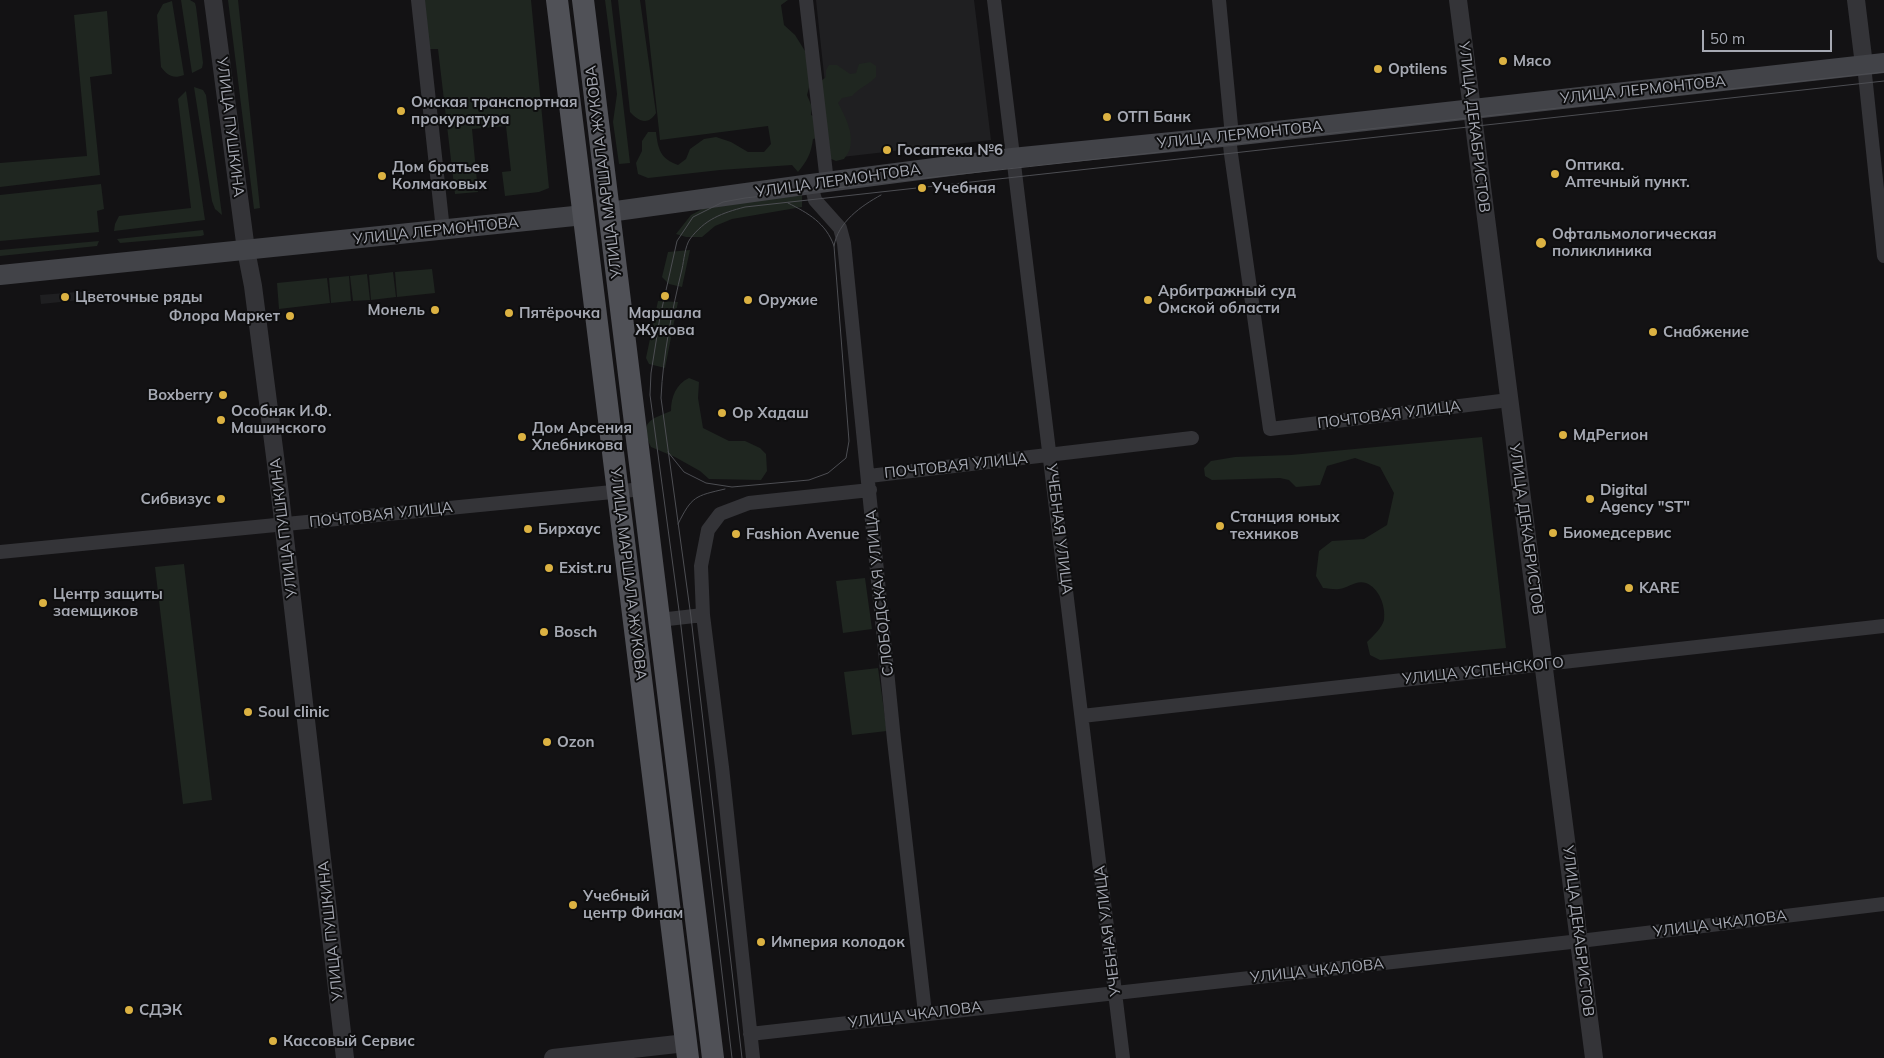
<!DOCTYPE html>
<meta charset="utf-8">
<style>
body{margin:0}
#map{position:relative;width:1884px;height:1058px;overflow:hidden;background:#131214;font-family:Mulish,sans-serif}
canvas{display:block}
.scale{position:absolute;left:1702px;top:30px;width:130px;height:22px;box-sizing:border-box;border:2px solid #a6a9b3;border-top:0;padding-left:6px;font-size:15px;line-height:18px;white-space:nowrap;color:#a6a9b3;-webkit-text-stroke:4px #0e0e0f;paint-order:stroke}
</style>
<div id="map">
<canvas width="1884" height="1058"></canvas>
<div class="scale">50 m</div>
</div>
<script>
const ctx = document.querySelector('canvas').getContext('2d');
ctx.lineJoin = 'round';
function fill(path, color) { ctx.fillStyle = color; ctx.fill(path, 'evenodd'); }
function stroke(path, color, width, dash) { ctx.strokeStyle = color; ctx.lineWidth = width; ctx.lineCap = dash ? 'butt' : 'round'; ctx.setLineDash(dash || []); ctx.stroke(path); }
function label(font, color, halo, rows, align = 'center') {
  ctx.font = font + ' Mulish,sans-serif'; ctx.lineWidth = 4; ctx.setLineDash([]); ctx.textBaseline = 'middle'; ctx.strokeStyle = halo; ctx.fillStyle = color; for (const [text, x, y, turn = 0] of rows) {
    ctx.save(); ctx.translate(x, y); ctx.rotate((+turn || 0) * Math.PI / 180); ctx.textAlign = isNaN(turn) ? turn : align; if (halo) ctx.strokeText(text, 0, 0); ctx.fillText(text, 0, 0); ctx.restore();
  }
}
const built = new Path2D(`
 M816 0H974L991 140 833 158Z
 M90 291V299L41 304 40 295Z`);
const green = new Path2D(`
 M181 0H190L195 3 196 7 203 63 202 68 192 73Z
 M228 0H238L260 208 254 209Z
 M423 0H531L549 188 539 192 505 196 502 172 511 171 506 126 472 129 478 192 455 194 438 49H429Z
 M605 0H611L630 163 619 164 613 122 617 94Z
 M618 0H640L656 113C648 126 638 121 630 112Z
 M645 0H788L781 5 784 25 795 35 805 51 811 80 807 95 812 107 811 115 824 121 821 81 826 77V70L829 65H837L850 74 856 73 859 64 870 62 876 66V77C868 85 859 88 852 96L842 98 838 103C845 116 854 133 850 148 850 151 846 156 844 159L836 161 829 158 824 137 813 139C811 154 807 161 798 172L792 165 720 170 648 178 638 174 636 163 642 151V141L648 132H656C658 150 661 159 678 165L686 159 690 149 704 139 716 137 731 142 748 152H764L771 144 768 126 660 140Z
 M172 1 184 75C173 79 168 76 161 67L157 15 163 4Z
 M107 11 112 74 90 77 100 175 0 187V163L87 156 74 15Z
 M194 87 203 90 206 95 222 215 215 209 212 201Z
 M186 91 205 220 114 231 115 224 119 216 191 208 178 99Z
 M101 184 104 209 97 211 99 232 0 241V195Z
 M802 190V207L732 219 715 226 702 237H686L676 234 691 215 708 206Z
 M203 230 204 235 201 236 120 243 117 239Z
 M99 241 97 246 0 256V250Z
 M690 250 682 287 669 284 662 277 668 252Z
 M432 269 435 293 397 297 395 272Z
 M393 272 396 297 371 300 369 275Z
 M367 274 370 300 353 301 350 276Z
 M349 276 351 301 331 303 329 278Z
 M327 278 330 303 279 309 277 283Z
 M658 301 678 302 665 368 649 364 646 358Z
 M689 378 699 382 698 398 703 428 729 441H745L760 448 766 454 767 471 761 480 709 479 700 471 675 457 651 447C639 421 650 420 671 411 671 397 676 384 689 378Z
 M1482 437 1506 648 1380 660 1370 655 1367 642C1373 636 1382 628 1384 620 1386 606 1379 588 1366 583 1355 580 1349 588 1339 589 1334 590 1328 588 1323 588L1316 576 1319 551 1332 541 1364 539 1387 525 1394 493 1380 467 1355 458 1327 466 1320 485 1296 487 1289 480 1280 478 1212 480 1205 476 1204 468 1211 461 1235 457 1291 455Z
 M184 564 212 800 183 804 155 567Z
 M865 578 872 629 843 633 836 581Z
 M878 668 887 731 852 735 844 672Z`);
const minor = new Path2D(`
 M418 0 443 230
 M806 0 827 182
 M994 0 1123 1058
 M1219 0 1232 136 1230 145 1231 154 1270 429 1509 400
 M1864 65 1884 256
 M811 184 815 200 840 228 844 243 894 740 925 1013
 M869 476 1192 438
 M0 552 643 489
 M659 620 703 615
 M1082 716 1884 626
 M750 1034 1580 941 1884 904
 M753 1058 722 767 703 615 701 566 708 530 720 514 749 503 870 490`);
const tertiary = new Path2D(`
 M213 0 246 250 253 286 280 495 345 1058
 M1458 0 1594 1058
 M1856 0 1864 65
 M553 1058 686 1043`);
const secondary = new Path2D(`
 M609 212 811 184 1012 158 1232 136 1884 63
 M0 275 584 215`);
const primary = new Path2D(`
 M557 0 688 1058
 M583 0 713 1058`);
const tram = new Path2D(`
 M834 246C838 222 861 206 881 195
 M668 452 684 472 706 483 732 487 809 480 828 473 846 458 849 441 834 246C826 223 808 213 788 203
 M678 524C692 496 695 496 725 489
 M732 1058 680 618 650 395 651 373 660 317 677 241 693 217 723 202 745 198 1884 72
 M742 1058 691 617 661 398C663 354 672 311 682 269 684 260 685 246 690 239 705 219 722 213 745 207L1884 81`);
const markers = [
 [1503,61,5,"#dcb242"],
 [1378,69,5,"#dcb242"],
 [401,111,5,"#dcb242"],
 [1107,117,5,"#dcb242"],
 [887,150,5,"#dcb242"],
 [1555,174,5,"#dcb242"],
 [382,176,5,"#dcb242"],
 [922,188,5,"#dcb242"],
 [1541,243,6,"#dcb242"],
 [665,296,5,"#dcb242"],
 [65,297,5,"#dcb242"],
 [748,300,5,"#dcb242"],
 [1148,300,5,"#dcb242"],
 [435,310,5,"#dcb242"],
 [509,313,5,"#dcb242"],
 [290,316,5,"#dcb242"],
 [1653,332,5,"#dcb242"],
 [223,395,5,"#dcb242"],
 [722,413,5,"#dcb242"],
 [221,420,5,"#dcb242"],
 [1563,435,5,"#dcb242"],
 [522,437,5,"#dcb242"],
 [221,499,5,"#dcb242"],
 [1590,499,5,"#dcb242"],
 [1220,526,5,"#dcb242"],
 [528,529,5,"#dcb242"],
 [1553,533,5,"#dcb242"],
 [736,534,5,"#dcb242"],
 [549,568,5,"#dcb242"],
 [1629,588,5,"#dcb242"],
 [43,603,5,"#dcb242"],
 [544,632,5,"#dcb242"],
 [248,712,5,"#dcb242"],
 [547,742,5,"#dcb242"],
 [573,905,5,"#dcb242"],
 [761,942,5,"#dcb242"],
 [129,1010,5,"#dcb242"],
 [273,1041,5,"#dcb242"]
];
const poiNames = [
 ["Мясо",1513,61],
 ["Optilens",1388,69],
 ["Омская транспортная",411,102],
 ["прокуратура",411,119],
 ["ОТП Банк",1117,117],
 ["Госаптека №6",897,150],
 ["Оптика.",1565,165],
 ["Аптечный пункт.",1565,182],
 ["Дом братьев",392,167],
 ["Колмаковых",392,184],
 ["Учебная",932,188],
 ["Офтальмологическая",1552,234],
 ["поликлиника",1552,251],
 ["Арбитражный суд",1158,291],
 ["Омской области",1158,308],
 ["Цветочные ряды",75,297],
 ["Оружие",758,300],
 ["Монель",425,310,"right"],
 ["Пятёрочка",519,313],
 ["Маршала",665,313,"center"],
 ["Жукова",665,330,"center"],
 ["Флора Маркет",280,316,"right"],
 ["Снабжение",1663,332],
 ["Boxberry",213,395,"right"],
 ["Особняк И.Ф.",231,411],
 ["Машинского",231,428],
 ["Ор Хадаш",732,413],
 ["Дом Арсения",532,428],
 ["Хлебникова",532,445],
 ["МдРегион",1573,435],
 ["Digital",1600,490],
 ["Agency \"ST\"",1600,507],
 ["Сибвизус",211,499,"right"],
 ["Станция юных",1230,517],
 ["техников",1230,534],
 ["Бирхаус",538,529],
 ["Биомедсервис",1563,533],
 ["Fashion Avenue",746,534],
 ["Exist.ru",559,568],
 ["KARE",1639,588],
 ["Центр защиты",53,594],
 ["заемщиков",53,611],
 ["Bosch",554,632],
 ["Soul clinic",258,712],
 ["Ozon",557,742],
 ["Учебный",583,896],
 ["центр Финам",583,913],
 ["Империя колодок",771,942],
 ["СДЭК",139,1010],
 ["Кассовый Сервис",283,1041]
];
const streetNames = [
 ["УЛИЦА ЛЕРМОНТОВА",1643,90,-6],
 ["УЛИЦА ПУШКИНА",230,127,83],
 ["УЛИЦА ДЕКАБРИСТОВ",1474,127,83],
 ["УЛИЦА ЛЕРМОНТОВА",1240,135,-6],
 ["УЛИЦА МАРШАЛА ЖУКОВА",604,172,-97],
 ["УЛИЦА ЛЕРМОНТОВА",838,181,-8],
 ["УЛИЦА ЛЕРМОНТОВА",436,231,-6],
 ["ПОЧТОВАЯ УЛИЦА",1389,415,-7],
 ["ПОЧТОВАЯ УЛИЦА",956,466,-6],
 ["ПОЧТОВАЯ УЛИЦА",381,515,-6],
 ["УЛИЦА ПУШКИНА",284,528,-97],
 ["УЧЕБНАЯ УЛИЦА",1059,529,83],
 ["УЛИЦА ДЕКАБРИСТОВ",1526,529,82],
 ["УЛИЦА МАРШАЛА ЖУКОВА",628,574,83],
 ["СЛОБОДСКАЯ УЛИЦА",880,593,-96],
 ["УЛИЦА УСПЕНСКОГО",1483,671,-6],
 ["УЛИЦА ЧКАЛОВА",1720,924,-7],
 ["УЛИЦА ПУШКИНА",331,931,-96],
 ["УЧЕБНАЯ УЛИЦА",1108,931,-97],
 ["УЛИЦА ДЕКАБРИСТОВ",1578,931,83],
 ["УЛИЦА ЧКАЛОВА",1317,971,-6],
 ["УЛИЦА ЧКАЛОВА",915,1015,-7]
];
fill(built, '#1f1f21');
fill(green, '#1f2620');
stroke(minor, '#343438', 14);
stroke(tertiary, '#343438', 18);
stroke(secondary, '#424348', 20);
stroke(primary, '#505157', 22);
stroke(tram, '#4d4e53', 1);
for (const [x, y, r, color] of markers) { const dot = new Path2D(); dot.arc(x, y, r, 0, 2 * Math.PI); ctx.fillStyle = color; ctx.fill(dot); stroke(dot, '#0e0e0f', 2); }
label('bold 15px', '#a6a9b3', '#0e0e0f', poiNames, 'left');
label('15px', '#a6a9b3', '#0e0e0f', streetNames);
</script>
